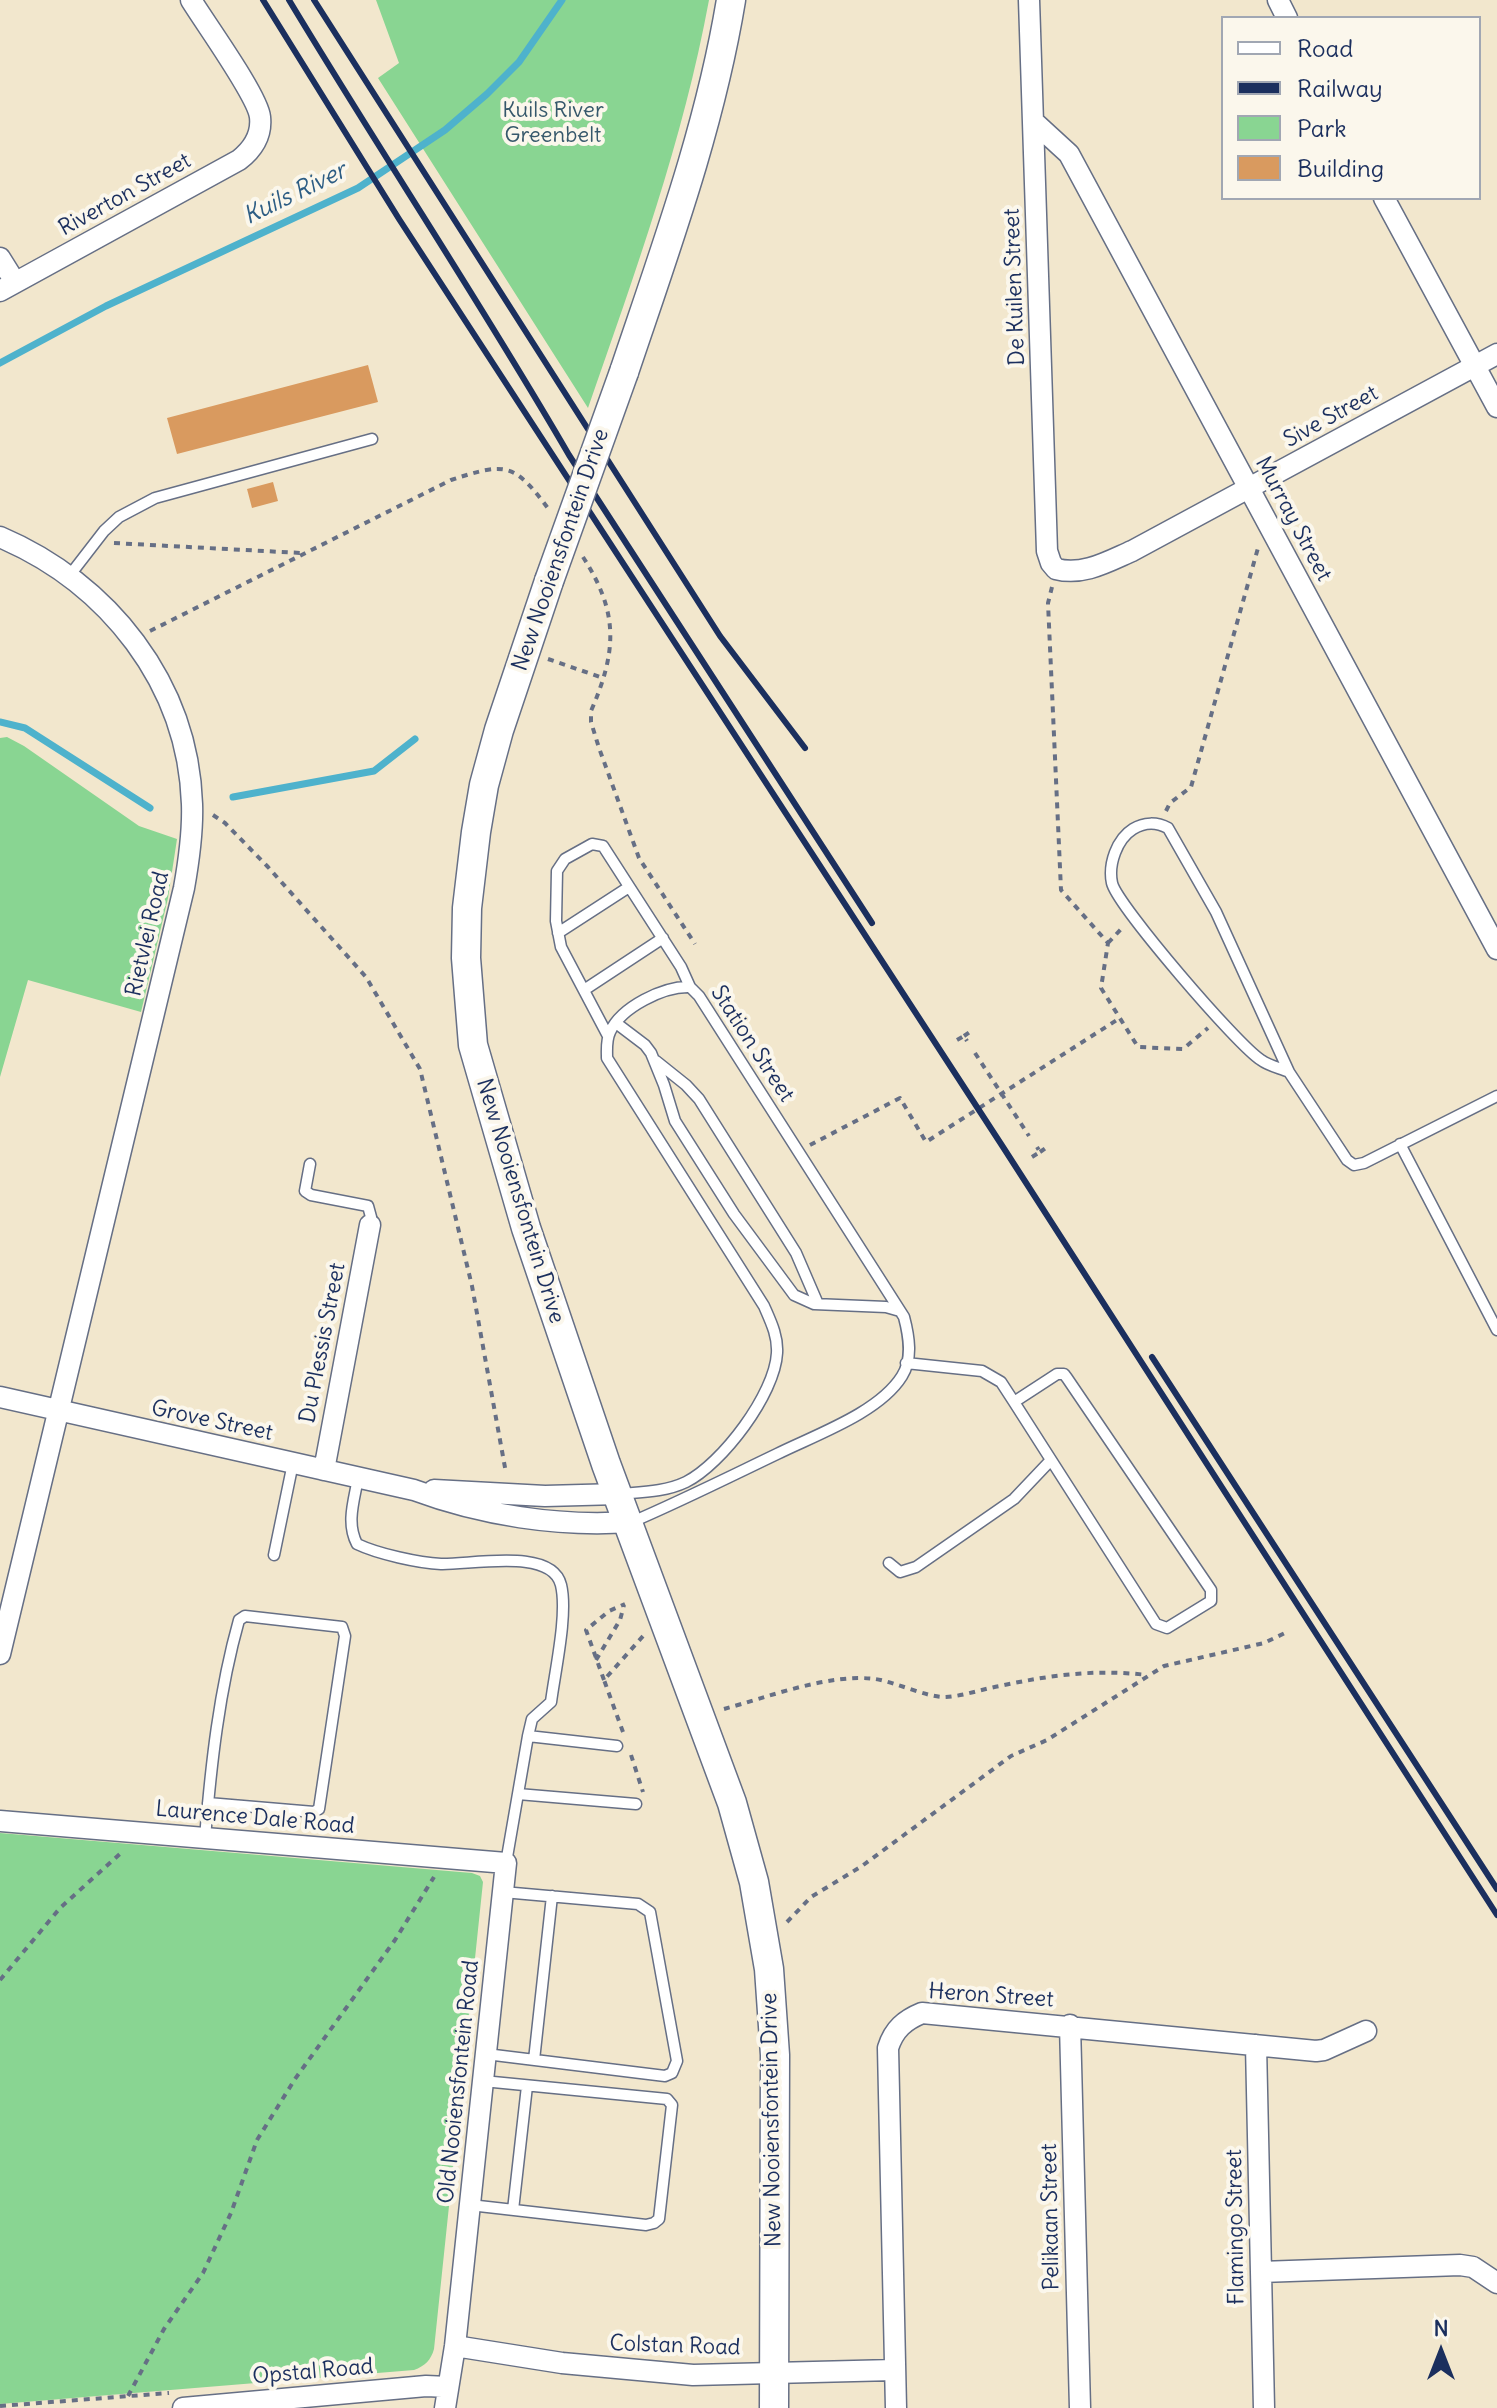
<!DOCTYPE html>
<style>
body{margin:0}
#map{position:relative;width:1497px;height:2408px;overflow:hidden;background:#f2e7cd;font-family:Delius,sans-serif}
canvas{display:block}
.legend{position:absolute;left:1221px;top:16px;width:260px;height:184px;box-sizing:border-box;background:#fbf7ec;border:2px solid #a1a7b3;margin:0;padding:10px 14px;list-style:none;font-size:24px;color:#1b2f5e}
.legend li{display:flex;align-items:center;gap:16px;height:40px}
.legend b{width:40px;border:2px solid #a1a7b3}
.north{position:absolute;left:1401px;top:2312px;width:80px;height:80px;-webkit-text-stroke:6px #fbf7ec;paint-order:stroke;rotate:0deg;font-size:22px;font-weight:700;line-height:32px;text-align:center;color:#1b2f5e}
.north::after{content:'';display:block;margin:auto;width:28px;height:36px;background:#1b2f5e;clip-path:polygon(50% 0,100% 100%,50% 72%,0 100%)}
</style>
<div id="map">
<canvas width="1497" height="2408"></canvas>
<ul class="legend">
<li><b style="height:10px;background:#fff"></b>Road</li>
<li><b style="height:10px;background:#1b2f5e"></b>Railway</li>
<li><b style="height:22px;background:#89d592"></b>Park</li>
<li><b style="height:22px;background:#d99a5f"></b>Building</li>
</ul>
<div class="north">N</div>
</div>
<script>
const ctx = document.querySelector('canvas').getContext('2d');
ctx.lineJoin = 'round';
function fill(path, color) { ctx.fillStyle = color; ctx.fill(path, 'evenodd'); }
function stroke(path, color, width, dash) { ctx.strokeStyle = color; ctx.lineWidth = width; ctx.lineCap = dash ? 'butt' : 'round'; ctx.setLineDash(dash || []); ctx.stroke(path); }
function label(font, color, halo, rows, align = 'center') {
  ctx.font = font + ' Delius,sans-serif'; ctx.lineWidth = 8; ctx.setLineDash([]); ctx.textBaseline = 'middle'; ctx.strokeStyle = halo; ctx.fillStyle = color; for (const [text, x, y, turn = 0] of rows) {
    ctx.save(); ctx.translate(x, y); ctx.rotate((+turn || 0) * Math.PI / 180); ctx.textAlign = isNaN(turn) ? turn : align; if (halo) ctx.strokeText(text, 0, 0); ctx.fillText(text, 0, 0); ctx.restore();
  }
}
const green = new Path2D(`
 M376 0H709C683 141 635 273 588 408L378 78 399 63Z
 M7 737 24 746 139 826 177 839 168 898 141 1012 28 980 0 1077V738Z
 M0 1833 472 1873 480 1876 483 1882 434 2349C431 2360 425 2366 414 2370L0 2404Z`);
const stream = new Path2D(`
 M0 363 106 306 358 188 445 130 487 94 519 62 562 0
 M0 722 25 728 150 808
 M233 797 374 771 415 739`);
const building = new Path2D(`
 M368 365 378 402 177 454 167 418Z
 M273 482 278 501 252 508 247 489Z`);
const path = new Path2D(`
 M114 543 301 553
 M583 557C619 613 617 651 591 711V722L599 748 639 858 695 944
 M1052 587 1048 603 1061 890 1108 943 1101 988 1138 1047 1183 1049 1208 1028
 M150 631 451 480C506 462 514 462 550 511
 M548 659 603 678
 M1166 811 1170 803 1191 787 1258 548
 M213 815 225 823 268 867 366 977 420 1069 472 1286 506 1473
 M1108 943 1123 927
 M964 1036 971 1031
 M957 1040 964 1036 967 1041
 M975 1053 1029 1136
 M810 1145 900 1098 926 1142 1120 1018
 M1040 1152 1047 1147
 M1032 1157 1040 1152 1037 1147
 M596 1660 620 1620 624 1605
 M604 1680 586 1630 609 1611 625 1604
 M724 1709C768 1697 830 1673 875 1679 896 1682 928 1698 946 1697 964 1696 982 1689 1000 1686 1050 1675 1096 1669 1147 1675
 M623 1732 604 1680 644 1635
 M631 1755 643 1792
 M787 1922 811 1897 862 1866 1011 1756 1047 1740 1164 1666 1264 1643 1287 1632
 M0 1980 60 1908 122 1852
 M128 2396 164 2329 203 2273 231 2213 257 2140 295 2079 395 1940 434 1877
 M0 2406 169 2393`);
const lane = new Path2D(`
 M70 575 104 531 119 517 155 498 372 439
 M558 933 629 887
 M584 990 663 938
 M616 1023 645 1045 651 1053 664 1085 675 1121 734 1214 794 1295 814 1304 886 1307 900 1311
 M608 1036 561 947 556 921 557 871 565 859 592 844 603 846 681 967 690 987 699 996 904 1317C909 1336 913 1359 902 1376 879 1413 815 1435 777 1454 729 1477 681 1501 632 1522
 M656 1061 686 1085 699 1099 796 1253 818 1304
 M1289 1072C1280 1068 1269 1066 1261 1060 1238 1046 1117 905 1112 883 1108 864 1117 839 1133 829 1144 822 1157 822 1168 828L1216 912 1289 1072 1347 1160 1354 1165 1364 1163 1497 1096
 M1400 1144 1497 1330
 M310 1164 305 1191 311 1195 368 1206 371 1217 370 1225
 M906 1363 982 1371 1001 1382 1014 1402 1156 1624 1167 1628 1211 1601V1590L1067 1378 1064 1374H1057L1014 1402
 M358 1478C354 1501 346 1523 357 1544 378 1554 419 1563 441 1564 470 1565 552 1547 561 1585 568 1614 555 1671 551 1702L532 1719 528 1736
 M619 1494C642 1492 665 1492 686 1482 722 1464 775 1394 777 1353 778 1336 771 1322 764 1306L607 1058C607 1049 606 1040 610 1032 621 1007 664 986 690 987
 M274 1555 293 1463
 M889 1563 900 1572 916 1567 1014 1499 1051 1460
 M518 1794 636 1804
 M205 1838C211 1765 219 1691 239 1620L245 1616 342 1627 345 1636 319 1809 314 1812 208 1803
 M506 1863 528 1736 617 1746
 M486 2054 665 2076 672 2073 677 2061 650 1912 638 1904 503 1892
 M534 2060 552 1896
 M470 2205 646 2225 654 2223 659 2219 672 2105 667 2099 483 2081
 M513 2210 527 2086`);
const street = new Path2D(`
 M1029 0 1047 551 1051 563 1056 569C1083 576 1107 562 1132 551L1497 354
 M1278 0 1287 18
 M1033 121 1069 154 1497 949
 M1384 198 1497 407
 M0 258 15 282
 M0 291 239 160C253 149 262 135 260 117 258 96 205 23 191 0
 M0 537C108 583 188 683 192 804 193 832 189 860 184 888L0 1654
 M0 1397 414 1490C481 1515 558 1527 630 1522
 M324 1470 370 1225
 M434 1490 545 1496 619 1494
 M0 1821 506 1863 455 2346 445 2408
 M1070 2025 1080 2408
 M1256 2045 1264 2408
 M1261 2272 1460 2265 1473 2267 1497 2283
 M455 2346 562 2363 693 2375 894 2370
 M183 2408 426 2386 448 2387
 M896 2408 888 2048C894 2029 905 2020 922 2013L1316 2051 1324 2050 1366 2031`);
const secondary = new Path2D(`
 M624 372C665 250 710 128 731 0
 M549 581 499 730 484 785 476 832 467 908 466 958 473 1045 526 1228 606 1464 732 1803 754 1882 769 1969 775 2055 774 2408`);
const rail = new Path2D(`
 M263 0 399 219 1003 1147 1497 1915
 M289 0C381 153 480 301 569 455L872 923
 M314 0 720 636 805 748
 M1152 1357 1497 1889`);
const secondaryBridge = new Path2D(`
 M549 581 624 372`);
const parkNames = [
 ["Kuils River",553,111],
 ["Greenbelt",553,136]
];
const streetNames = [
 ["Riverton Street",125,195,-29],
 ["De Kuilen Street",1015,287,-92],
 ["Sive Street",1331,417,-29],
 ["Murray Street",1293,519,62],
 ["New Nooiensfontein Drive",561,550,-71],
 ["Rietvlei Road",148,934,-77],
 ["Station Street",752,1044,57],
 ["New Nooiensfontein Drive",520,1201,73],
 ["Du Plessis Street",323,1343,-79],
 ["Grove Street",212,1421,12],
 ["Laurence Dale Road",255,1818,5],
 ["Heron Street",991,1996,4],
 ["Old Nooiensfontein Road",459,2082,-84],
 ["New Nooiensfontein Drive",772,2120,-91],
 ["Pelikaan Street",1051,2217,-91],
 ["Flamingo Street",1236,2227,-91],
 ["Colstan Road",675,2346,2],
 ["Opstal Road",313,2372,-5]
];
const waterNames = [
 ["Kuils River",295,194,-26]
];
fill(green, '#89d592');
stroke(stream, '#4eb2cc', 7);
fill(building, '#d99a5f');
stroke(lane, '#666f85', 13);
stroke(street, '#666f85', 23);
stroke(secondary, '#666f85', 31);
stroke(path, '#666f85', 4, [6, 6]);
stroke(lane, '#fff', 10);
stroke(street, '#fff', 20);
stroke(secondary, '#fff', 28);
stroke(rail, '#1b2f5e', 6);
stroke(secondaryBridge, '#666f85', 31, []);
stroke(secondaryBridge, '#fff', 28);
label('22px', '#36586b', '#fbf7ec', parkNames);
label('22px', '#1b2f5e', '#fbf7ec', streetNames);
label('italic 24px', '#2d5d84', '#fbf7ec', waterNames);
</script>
